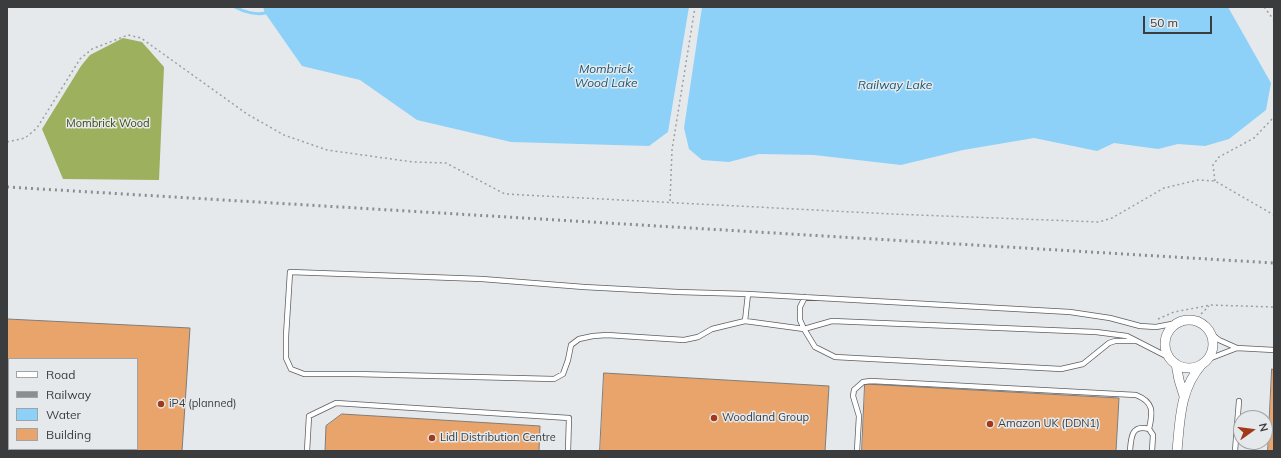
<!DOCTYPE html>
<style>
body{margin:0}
#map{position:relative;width:1281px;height:458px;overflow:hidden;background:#e5e9ec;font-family:Mulish,sans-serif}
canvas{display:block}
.frame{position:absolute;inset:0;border:8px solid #3b3c3d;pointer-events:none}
.legend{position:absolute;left:8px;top:358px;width:130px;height:92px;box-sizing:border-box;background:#e5e9ec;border:1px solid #a1a4a6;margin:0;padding:5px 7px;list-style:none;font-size:12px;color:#3b3c3d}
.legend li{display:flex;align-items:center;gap:8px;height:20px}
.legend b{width:20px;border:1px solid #a1a4a6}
.north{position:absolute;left:1233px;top:410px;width:40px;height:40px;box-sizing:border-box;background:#e5e9ec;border:1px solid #a1a4a6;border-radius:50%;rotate:76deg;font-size:11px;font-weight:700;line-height:16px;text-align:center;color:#3b3c3d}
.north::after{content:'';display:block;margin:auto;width:14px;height:18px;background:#a23a19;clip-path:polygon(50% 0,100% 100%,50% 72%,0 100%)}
.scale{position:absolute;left:1143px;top:16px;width:69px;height:18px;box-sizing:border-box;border:2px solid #3b3c3d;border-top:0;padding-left:5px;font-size:12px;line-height:14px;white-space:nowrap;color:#3b3c3d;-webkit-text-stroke:3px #e5e9ec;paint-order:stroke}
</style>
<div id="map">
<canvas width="1281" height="458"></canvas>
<div class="frame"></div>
<ul class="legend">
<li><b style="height:5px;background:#fff"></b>Road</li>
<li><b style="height:5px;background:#8b8e90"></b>Railway</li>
<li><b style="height:11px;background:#8dd1f8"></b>Water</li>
<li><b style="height:11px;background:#e9a46b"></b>Building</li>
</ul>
<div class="north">N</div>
<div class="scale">50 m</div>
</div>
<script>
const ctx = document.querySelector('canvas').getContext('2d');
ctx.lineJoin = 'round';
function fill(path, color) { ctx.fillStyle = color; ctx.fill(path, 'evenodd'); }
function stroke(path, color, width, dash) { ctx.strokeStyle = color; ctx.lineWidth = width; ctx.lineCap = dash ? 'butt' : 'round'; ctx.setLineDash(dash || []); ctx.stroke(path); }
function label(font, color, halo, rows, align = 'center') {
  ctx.font = font + ' Mulish,sans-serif'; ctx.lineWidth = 3; ctx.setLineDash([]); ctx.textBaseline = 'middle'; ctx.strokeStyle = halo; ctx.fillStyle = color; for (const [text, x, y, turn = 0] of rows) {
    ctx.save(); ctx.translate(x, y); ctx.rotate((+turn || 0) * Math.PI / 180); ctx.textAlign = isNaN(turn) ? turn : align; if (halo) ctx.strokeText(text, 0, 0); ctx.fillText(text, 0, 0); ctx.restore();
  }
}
const forest = new Path2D(`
 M123 38 142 42 164 67 159 180 63 179 42 129 81 66 90 55Z`);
const water = new Path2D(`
 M263 7H689L668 132 649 146 511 142 417 120 360 80 302 66 265 13Z
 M702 7H1228L1271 83 1266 110 1229 139 1205 146 1178 144 1158 149 1114 143 1097 151 1034 138 963 150 901 165 814 155 759 154 729 162 702 160 689 149 684 128Z`);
const stream = new Path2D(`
 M235 7C244 12 256 15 265 13`);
const building = new Path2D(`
 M7 319 190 328 182 451H7ZM9 359H137V449H9Z
 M1272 369 1274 370V451H1268Z
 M604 373 829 386 825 451H600Z
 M865 384 1119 398 1116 451H862Z
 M342 414 540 426 539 451H325L326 426Z`);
const path = new Path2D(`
 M1264 7 1274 20
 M7 142 25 138 37 128 80 59 92 49 128 35 141 38 247 114 284 135 327 150 413 162 446 163 505 194 892 214 1099 222 1112 218 1164 188 1198 180 1215 181 1274 215
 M1215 181 1213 165 1219 157 1254 138 1274 117
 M670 201 672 150 695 7
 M1158 319 1174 312 1211 305 1274 307
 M1200 323 1199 316 1209 306`);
const service = new Path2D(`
 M805 297 800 307V320L804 329 815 347 835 357 1061 369 1083 364 1109 343 1115 341H1135
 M745 321 748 294
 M1237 348 1274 350
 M1170 358 1127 336 1096 332 832 321 804 329 745 321 712 329 698 337 684 340 607 335 593 336 579 339 571 345 568 360 563 374 554 379 356 374H304L291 369 286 358V336L290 272 482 279 584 287 678 292 748 294 1070 312 1110 318 1140 326 1156 327 1177 323
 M1206 360 1237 348 1219 340 1209 332
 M307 451 309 416 336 403 569 418 568 451
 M857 451 859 416 853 396 854 390 863 382 871 381 1136 395C1154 402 1153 412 1149 429
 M1130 451C1131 438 1131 424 1149 429L1153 435 1152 451
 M1235 451 1239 401`);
const minor = new Path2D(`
 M1165 344a24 24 0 1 1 48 0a24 24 0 1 1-48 0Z
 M1176 364 1179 380 1184 396
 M1177 451C1180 419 1180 389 1202 364`);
const rail = new Path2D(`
 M7 187 1274 263`);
const markers = [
 [161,404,4,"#a23a19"],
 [714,418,4,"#a23a19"],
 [990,424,4,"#a23a19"],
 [432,438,4,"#a23a19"]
];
const parkNames = [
 ["Mombrick Wood",108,124]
];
const poiNames = [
 ["iP4 (planned)",169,404],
 ["Woodland Group",722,418],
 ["Amazon UK (DDN1)",998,424],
 ["Lidl Distribution Centre",440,438]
];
const waterNames = [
 ["Mombrick",606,69],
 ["Wood Lake",606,83],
 ["Railway Lake",895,85]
];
fill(forest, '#9cb05e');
fill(water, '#8dd1f8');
stroke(stream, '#8dd1f8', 3);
fill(building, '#e9a46b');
stroke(building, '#807c7a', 1);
stroke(service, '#5d5f62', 6);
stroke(minor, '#5d5f62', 10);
stroke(path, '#9da0a2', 1.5, [2, 3]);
stroke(service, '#fff', 4.5);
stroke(minor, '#fff', 9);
stroke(rail, '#8b8e90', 3, [2, 4]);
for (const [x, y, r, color] of markers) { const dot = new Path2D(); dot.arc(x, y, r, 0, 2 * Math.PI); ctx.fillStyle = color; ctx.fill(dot); stroke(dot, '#e5e9ec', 1.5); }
label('11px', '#3a4605', '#e5e9ec', parkNames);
label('11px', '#3b3c3d', '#e5e9ec', poiNames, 'left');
label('italic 12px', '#135879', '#e5e9ec', waterNames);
</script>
